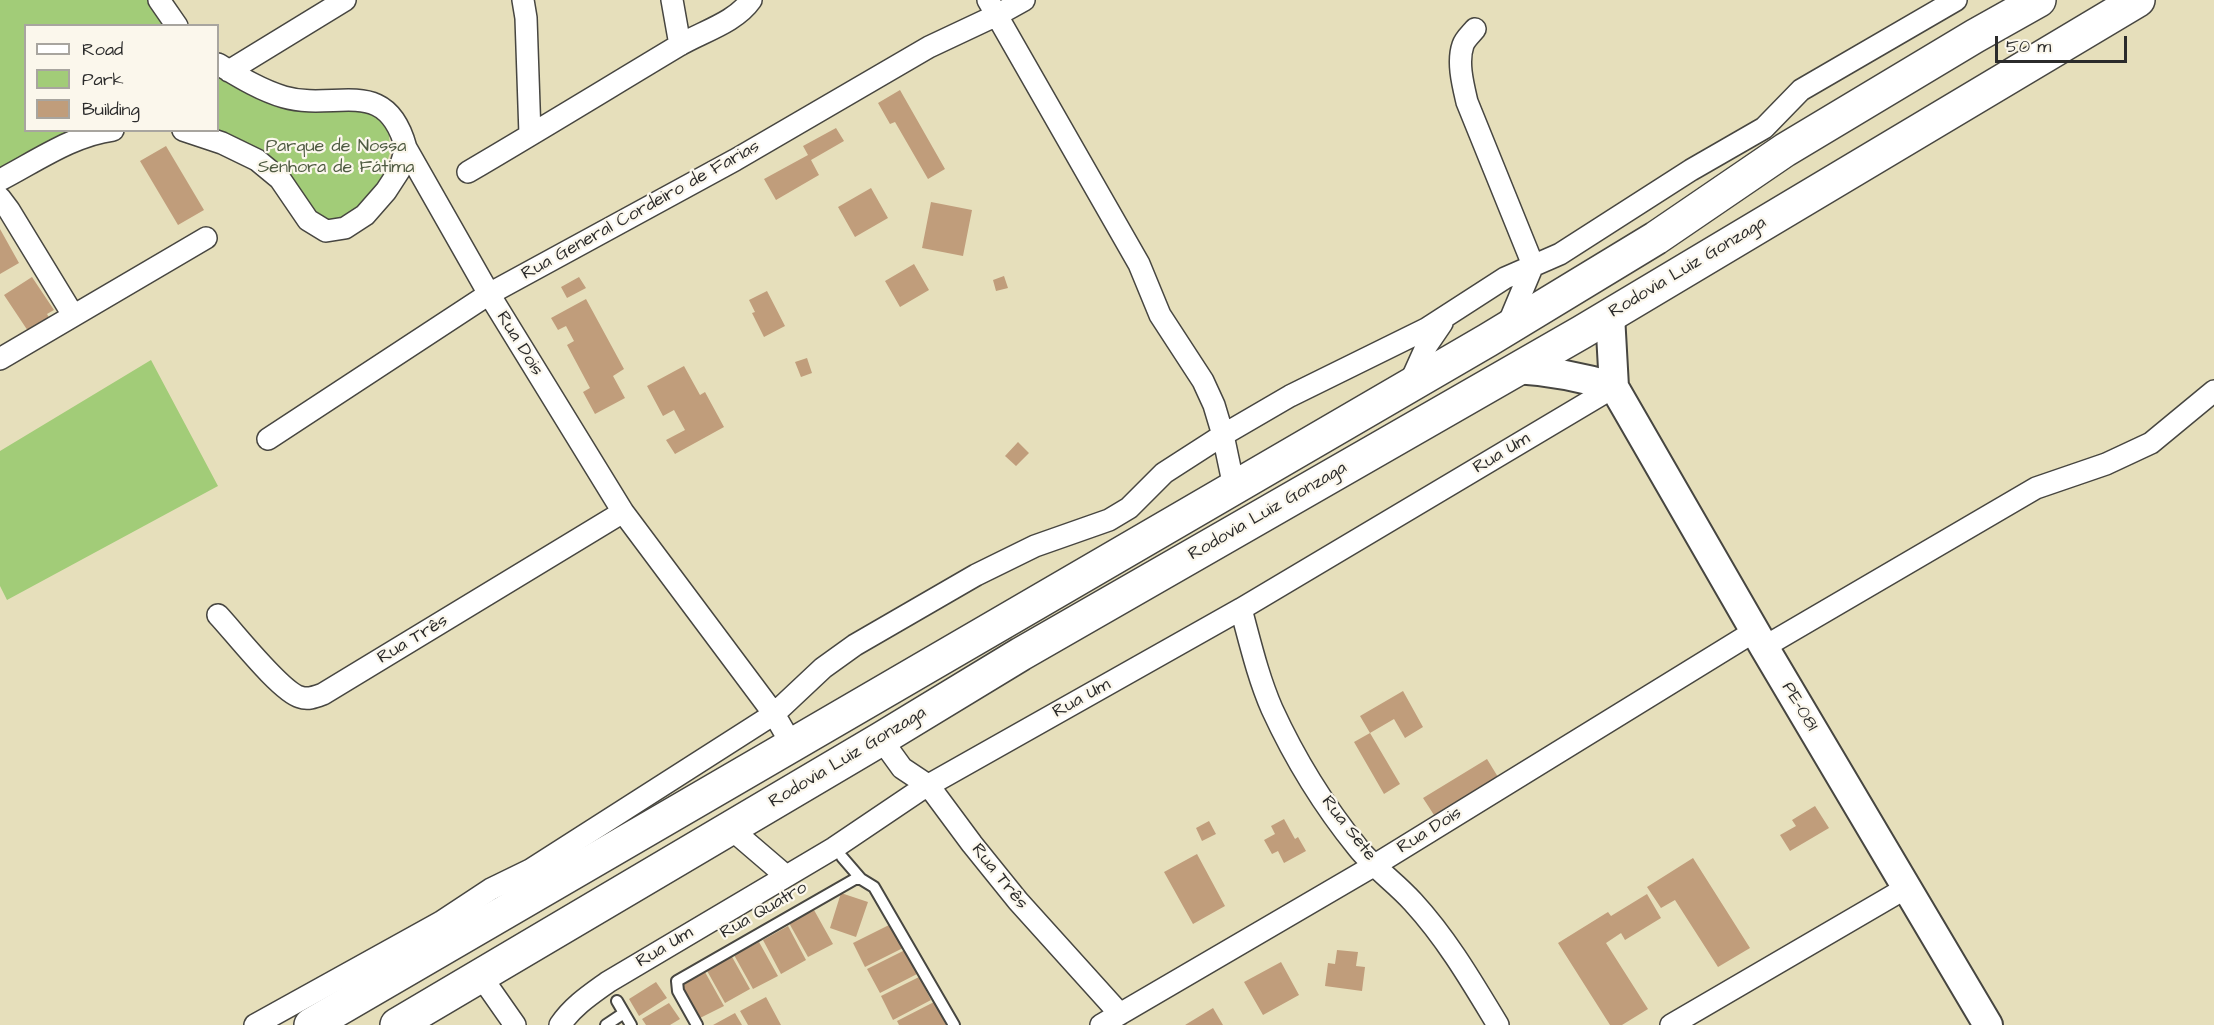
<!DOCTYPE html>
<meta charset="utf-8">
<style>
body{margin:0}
#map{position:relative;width:2214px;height:1025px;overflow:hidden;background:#e6dfbb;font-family:"Architects Daughter",sans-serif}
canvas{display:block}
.legend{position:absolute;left:24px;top:24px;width:195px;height:108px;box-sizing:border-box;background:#fbf7ec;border:2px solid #a8a59f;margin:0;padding:8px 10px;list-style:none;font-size:18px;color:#2b2b2b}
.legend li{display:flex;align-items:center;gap:12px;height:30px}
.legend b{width:30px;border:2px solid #a8a59f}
.scale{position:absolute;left:1995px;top:36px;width:132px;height:27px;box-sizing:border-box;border:3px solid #2b2b2b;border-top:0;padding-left:8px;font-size:18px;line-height:21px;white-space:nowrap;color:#2b2b2b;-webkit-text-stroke:4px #fbf7ec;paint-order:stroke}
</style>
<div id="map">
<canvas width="2214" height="1025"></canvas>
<ul class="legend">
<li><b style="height:8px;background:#fff"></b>Road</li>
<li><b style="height:16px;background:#a2cc78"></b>Park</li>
<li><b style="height:16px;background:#c09d7b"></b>Building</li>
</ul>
<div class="scale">50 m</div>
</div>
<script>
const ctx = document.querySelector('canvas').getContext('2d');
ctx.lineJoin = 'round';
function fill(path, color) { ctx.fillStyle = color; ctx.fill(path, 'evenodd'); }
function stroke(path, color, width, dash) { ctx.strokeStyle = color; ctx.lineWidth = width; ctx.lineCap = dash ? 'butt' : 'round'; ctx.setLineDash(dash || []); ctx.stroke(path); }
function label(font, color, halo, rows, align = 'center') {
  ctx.font = font + ' "Architects Daughter",sans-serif'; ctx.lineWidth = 4.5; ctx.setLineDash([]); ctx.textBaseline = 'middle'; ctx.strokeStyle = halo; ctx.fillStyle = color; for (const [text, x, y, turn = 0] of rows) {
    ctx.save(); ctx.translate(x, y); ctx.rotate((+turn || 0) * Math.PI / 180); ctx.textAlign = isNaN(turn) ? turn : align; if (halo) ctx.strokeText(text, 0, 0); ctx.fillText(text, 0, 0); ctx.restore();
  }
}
const green = new Path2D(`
 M0 0H147L164 25 26 26V130L80 131 0 168Z
 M218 73 279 107 311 110 339 107 376 114 389 132 390 153 383 174 369 199 339 221 320 217 305 201 218 130Z
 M151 360 218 486 7 600 0 586V451Z`);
const building = new Path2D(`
 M900 90 945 169 928 179 895 122 890 124 878 103Z
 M836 128 844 141 811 160 819 175 776 200 764 179 808 155 803 146Z
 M166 146 204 210 178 225 140 161Z
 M871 188 888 218 855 237 838 207Z
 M931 202 972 210 963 256 922 248Z
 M0 229 19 263 0 274Z
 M914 264 929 290 900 307 885 281Z
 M1004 276 1008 288 996 291 993 280Z
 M32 277 54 310 47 314 53 324 32 337 4 295Z
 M579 277 586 288 567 298 561 287Z
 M767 291 785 326 764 337 752 313 755 312 749 300Z
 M586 299 624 369 613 376 625 398 595 414 583 392 590 388 567 345 574 341 566 326 558 330 551 318Z
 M807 358 812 373 801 377 795 362Z
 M684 366 700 395 705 392 724 427 675 454 666 440 685 430 674 410 663 416 647 386Z
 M1018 442 1029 453 1016 466 1005 456Z
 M1403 691 1423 727 1405 738 1394 719 1370 733 1360 716Z
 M1370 733 1400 784 1384 794 1354 742Z
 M1487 759 1498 777 1434 815 1423 798Z
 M1815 806 1829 828 1790 851 1780 835 1796 826 1792 820Z
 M1284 819 1295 839 1298 837 1306 851 1284 863 1278 851 1272 854 1264 840 1275 834 1271 826Z
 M1209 821 1216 834 1202 841 1196 828Z
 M1197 854 1225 906 1193 924 1164 872Z
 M1693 858 1750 948 1718 967 1675 900 1661 908 1647 887Z
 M841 893 868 902 856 937 830 928Z
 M1647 894 1661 918 1625 940 1621 933 1606 943 1648 1009 1622 1025H1610L1558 943 1608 912 1611 916Z
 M814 910 833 944 808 957 789 923Z
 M891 924 903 948 865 967 853 943Z
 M788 926 806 960 781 974 763 940Z
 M759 942 778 976 753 989 734 955Z
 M905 950 917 974 880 993 867 969Z
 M1337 950 1358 952 1356 966 1365 967 1362 991 1325 986 1328 963 1335 964Z
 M731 955 750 989 725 1003 706 969Z
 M1281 962 1299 995 1263 1015 1244 982Z
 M705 972 724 1006 698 1019 680 985Z
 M919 977 931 1000 893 1020 881 996Z
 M656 982 667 998 639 1016 629 999Z
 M766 997 781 1025H748L740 1011Z
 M934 1002 946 1025H899L897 1021Z
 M669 1003 680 1019 670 1025H646L642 1019Z
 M1213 1008 1223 1025H1185Z
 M735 1013 742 1025H713Z`);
const lane = new Path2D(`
 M842 857 861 879
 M617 1001 624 1013
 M606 1025 624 1013 631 1025
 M697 1025 678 991 677 981 855 879H861L874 887 954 1025`);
const street = new Path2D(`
 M159 0 177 26
 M523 0 526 18 530 135
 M672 0 680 45
 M988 0 1139 264 1160 315 1203 381 1214 405 1223 435 1234 487
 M1475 29C1471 34 1465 39 1463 45 1457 62 1463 85 1467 102L1533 265 1507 327
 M218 64C238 76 260 90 284 97 336 112 386 74 406 148L489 294 623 512 774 714 792 745
 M229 71 345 0
 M183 130 222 143 257 160 280 179 308 220 326 231 345 228 365 215 386 191 399 171 406 148
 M468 172C538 131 608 88 678 46 701 32 735 23 751 0
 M0 180C35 162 73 135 113 130
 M0 198 9 210 73 315
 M0 359 206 238
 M1409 385 1427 345 1442 323
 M268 439 489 294 735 160 929 47 997 15 1024 0
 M1241 609C1250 642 1258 677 1272 709 1294 757 1324 806 1358 848 1374 868 1396 883 1413 902 1447 939 1472 982 1498 1025
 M218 615C235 633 280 691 300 697 308 700 315 697 323 694L623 512
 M1764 647 2036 488 2106 464 2151 443 2214 391
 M881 739 902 768 929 786 972 844 1018 901 1120 1014
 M730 828 786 876
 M480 975 515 1025
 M255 1025 441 922 491 889 530 870 774 714 823 668 855 645 976 575 1035 546 1109 520 1129 508 1164 473 1223 435 1290 396 1426 329 1505 278 1560 254 1691 170 1764 128 1801 90 1956 0
 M560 1025C573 1006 590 995 608 982L834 848 920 790 1241 609 1614 387
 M1101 1025 1375 865 1755 631
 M1671 1025 1906 888`);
const secondary = new Path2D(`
 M1610 315 1614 387 1764 647 1988 1025
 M1516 369C1551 371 1581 377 1614 387`);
const highway = new Path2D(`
 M311 1025 1488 340 1656 238 1785 150 1975 36 2039 0
 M397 1025 881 739 1021 654 1582 332 2138 0`);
const parkNames = [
 ["Parque de Nossa",336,147],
 ["Senhora de Fátima",336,168]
];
const streetNames = [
 ["Rua General Cordeiro de Farias",641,211,-29],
 ["Rodovia Luiz Gonzaga",1688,268,-31],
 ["Rua Dois",519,344,58],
 ["Rua Um",1502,454,-31],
 ["Rodovia Luiz Gonzaga",1268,512,-30],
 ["Rua Três",413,640,-31],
 ["Rua Um",1082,699,-29],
 ["PE-081",1799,707,59],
 ["Rodovia Luiz Gonzaga",848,758,-31],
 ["Rua Sete",1348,829,52],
 ["Rua Dois",1430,831,-32],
 ["Rua Três",999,877,51],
 ["Rua Quatro",764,911,-30],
 ["Rua Um",665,948,-31]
];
fill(green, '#a2cc78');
fill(building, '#c09d7b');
stroke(lane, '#474641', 14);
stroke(street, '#474641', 24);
stroke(secondary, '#474641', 32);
stroke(highway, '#474641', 36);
stroke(lane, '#fff', 10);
stroke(street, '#fff', 21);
stroke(secondary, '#fff', 28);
stroke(highway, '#fff', 33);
label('18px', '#4f5b42', '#fbf7ec', parkNames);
label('18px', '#2b2b2b', '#fbf7ec', streetNames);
</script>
